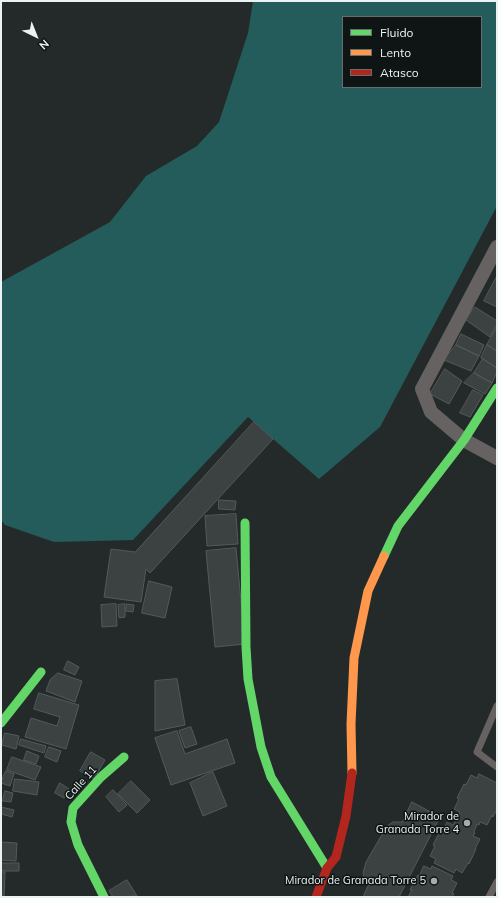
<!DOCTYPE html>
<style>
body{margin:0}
#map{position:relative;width:498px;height:898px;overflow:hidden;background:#242a2a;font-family:Mulish,sans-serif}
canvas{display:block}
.frame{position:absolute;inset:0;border:2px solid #eaf3f2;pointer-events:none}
.legend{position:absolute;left:342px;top:16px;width:140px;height:72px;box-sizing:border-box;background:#0f1514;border:1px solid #676e6d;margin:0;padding:5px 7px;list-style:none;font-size:12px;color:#eaf3f2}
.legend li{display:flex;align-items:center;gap:8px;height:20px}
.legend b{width:20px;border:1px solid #676e6d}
.north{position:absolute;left:16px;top:16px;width:40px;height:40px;-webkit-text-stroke:3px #0f1514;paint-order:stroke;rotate:137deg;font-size:11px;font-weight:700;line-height:16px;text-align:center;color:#eaf3f2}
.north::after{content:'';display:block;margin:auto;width:14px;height:18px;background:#eaf3f2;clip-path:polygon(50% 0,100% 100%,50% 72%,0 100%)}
</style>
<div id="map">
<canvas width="498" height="898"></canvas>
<div class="frame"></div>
<ul class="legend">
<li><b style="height:5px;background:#63d668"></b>Fluido</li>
<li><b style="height:5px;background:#ff974d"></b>Lento</li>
<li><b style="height:5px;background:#b3261e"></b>Atasco</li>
</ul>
<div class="north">N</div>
</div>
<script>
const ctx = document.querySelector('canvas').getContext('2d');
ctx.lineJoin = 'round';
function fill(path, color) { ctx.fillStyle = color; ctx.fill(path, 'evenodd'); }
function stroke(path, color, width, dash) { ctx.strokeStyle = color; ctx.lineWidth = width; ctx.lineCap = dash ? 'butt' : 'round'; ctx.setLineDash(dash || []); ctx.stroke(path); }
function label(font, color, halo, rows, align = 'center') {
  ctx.font = font + ' Mulish,sans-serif'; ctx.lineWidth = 3; ctx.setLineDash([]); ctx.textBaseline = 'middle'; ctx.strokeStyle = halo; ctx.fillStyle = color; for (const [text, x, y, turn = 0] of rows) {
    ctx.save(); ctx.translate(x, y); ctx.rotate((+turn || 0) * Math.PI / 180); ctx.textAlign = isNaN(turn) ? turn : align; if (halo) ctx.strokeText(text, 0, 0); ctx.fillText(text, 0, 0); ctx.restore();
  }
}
const forest = new Path2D(`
 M253 1H497V206L380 427 319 479 248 417 133 540 54 542 5 525 1 520V282L110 222 146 176 197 146 219 122 248 33ZM343 17H481V87H343Z`);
const building = new Path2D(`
 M497 276V307L484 301Z
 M475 307 497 321V324L490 337 466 320Z
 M497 327V351L487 345Z
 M461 334 484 345 479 356 456 345Z
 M456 345 479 356 471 371 444 360Z
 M487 345 497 351V368L481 358Z
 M483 359 497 368V372L492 383 474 373Z
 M445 369 462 381 449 404 430 394Z
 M474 373 492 383 485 394 464 383Z
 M473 390 483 395 470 417 460 413Z
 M254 422 273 439 150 573 146 569 141 602 104 597 111 549 135 552Z
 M219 500 236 501 235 510 219 509Z
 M236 514 238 544 207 546 205 516Z
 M236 548 245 644 215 647 206 551Z
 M149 581 172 587 165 618 142 613Z
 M116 604 117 626 102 627 101 605Z
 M125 604V617L119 618 118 605Z
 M127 604 134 605 133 612 126 611Z
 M68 661 79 667 75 675 64 670Z
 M58 673 82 681 75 702 46 691 50 680Z
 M177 679 185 725 155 731V681Z
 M39 693 79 705 66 749 25 737 31 718 57 726 60 717 34 709Z
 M191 727 197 744 185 748 179 731Z
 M177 731 185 754 227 739 235 763 171 785 155 738Z
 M5 733 19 736 16 749 2 745Z
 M21 739 46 746 44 753 19 745Z
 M49 747 61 751 57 762 45 757Z
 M27 751 39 756 36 764 24 760Z
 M91 752 105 760 94 779 80 771Z
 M12 757 41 767 35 780 7 770Z
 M6 771 14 774 10 786 1 783Z
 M213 772 227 806 203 816 190 783Z
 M479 774 497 783V809L493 817 492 815 487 825 480 822 479 825 477 824 474 832 475 833 473 836 480 839 475 849H476L469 864 468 863 462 873 456 869 454 873 434 863 436 859 430 856 435 846 433 845 440 831 442 832 447 822 453 825 459 815 460 812 454 809 459 799 457 798 464 784 466 785 471 775 477 778Z
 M15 779 39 782 37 795 13 791Z
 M131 781 150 800 137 813 118 794Z
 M60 783 69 789 64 798 55 793Z
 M113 790 127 805 119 812 106 797Z
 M5 791 13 793 11 802 3 801Z
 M412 802 440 817 399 897H363L369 884 364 877 363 873 366 862 387 826 393 822H402Z
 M1 807 14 810 12 817 1 814Z
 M1 842 17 843 16 861 1 860Z
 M1 863H19V871H1Z
 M424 866 431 869 432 866 453 876 451 880 457 883 452 893 454 894 452 897H408L412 890H410L418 875 419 876Z
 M1 872H5L4 897H1Z
 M127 880 137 896 113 897 109 891Z`);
const lane = new Path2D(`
 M497 706 477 752 497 767
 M489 897 497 882`);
const street = new Path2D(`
 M497 247 422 389 431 412 464 440 497 458`);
const fast = new Path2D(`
 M245 523 246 647 248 679 261 747 271 777 327 868
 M384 556 398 526 464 440 497 388
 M1 723 41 672
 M104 897 78 845 71 822 73 808 101 777 124 757`);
const slow = new Path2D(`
 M352 773 351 724 354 658 368 591 384 556`);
const jam = new Path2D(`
 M316 897 327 868 336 857 346 816 352 773`);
const markers = [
 [467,823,4,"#a5adac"],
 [434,881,4,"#a5adac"]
];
const streetNames = [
 ["Calle 11",81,783,-48]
];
const poiNames = [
 ["Mirador de",459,817],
 ["Granada Torre 4",459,830],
 ["Mirador de Granada Torre 5",426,881]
];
fill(forest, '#235c5a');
fill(building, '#3c4141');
stroke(building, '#545a59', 1);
stroke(lane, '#666261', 7);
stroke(street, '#666261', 14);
stroke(fast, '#63d668', 9);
stroke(slow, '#ff974d', 9);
stroke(jam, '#b3261e', 9);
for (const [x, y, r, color] of markers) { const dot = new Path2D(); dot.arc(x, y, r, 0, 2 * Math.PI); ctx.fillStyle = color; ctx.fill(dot); stroke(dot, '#0f1514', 1.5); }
label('11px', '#eaf3f2', '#0f1514', streetNames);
label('11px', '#eaf3f2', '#0f1514', poiNames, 'right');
</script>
